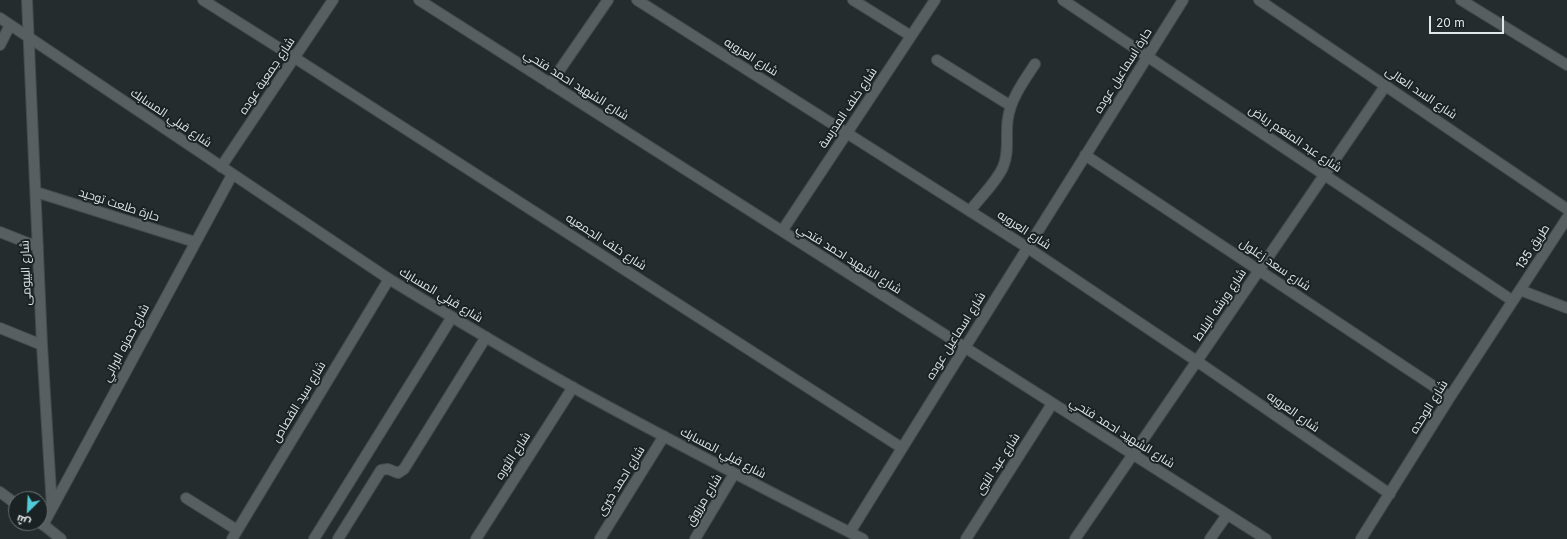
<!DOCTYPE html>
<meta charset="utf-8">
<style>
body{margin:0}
#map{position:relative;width:1567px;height:539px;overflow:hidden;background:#242c2d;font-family:Inter,Cairo,sans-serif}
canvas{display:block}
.north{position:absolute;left:8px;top:491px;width:40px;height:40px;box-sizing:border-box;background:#1b2223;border:1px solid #6a7071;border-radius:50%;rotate:204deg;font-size:11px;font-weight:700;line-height:16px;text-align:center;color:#e1e6e6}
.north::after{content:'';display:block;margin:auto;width:14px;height:18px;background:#52cbd8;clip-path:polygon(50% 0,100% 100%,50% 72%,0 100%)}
.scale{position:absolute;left:1429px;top:16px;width:75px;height:18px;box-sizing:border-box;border:2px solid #e1e6e6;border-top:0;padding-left:5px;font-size:12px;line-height:14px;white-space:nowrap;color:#e1e6e6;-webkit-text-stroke:3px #1b2223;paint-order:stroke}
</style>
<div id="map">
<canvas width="1567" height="539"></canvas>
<div class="north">ش</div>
<div class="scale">20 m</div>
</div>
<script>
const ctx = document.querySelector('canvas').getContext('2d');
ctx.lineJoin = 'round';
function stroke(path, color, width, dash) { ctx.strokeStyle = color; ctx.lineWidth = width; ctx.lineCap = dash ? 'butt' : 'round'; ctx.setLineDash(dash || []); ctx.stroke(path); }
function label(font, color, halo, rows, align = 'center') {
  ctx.font = font + ' Inter,Cairo,sans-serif'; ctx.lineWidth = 4; ctx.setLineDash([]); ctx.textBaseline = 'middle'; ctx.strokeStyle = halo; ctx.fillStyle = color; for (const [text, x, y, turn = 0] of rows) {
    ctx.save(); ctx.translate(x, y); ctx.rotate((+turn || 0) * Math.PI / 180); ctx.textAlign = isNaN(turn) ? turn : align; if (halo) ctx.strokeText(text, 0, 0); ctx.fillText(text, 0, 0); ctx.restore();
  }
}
const service = new Path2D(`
 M937 60 1011 106
 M970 211C980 197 996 183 1003 167 1010 151 1005 135 1008 118 1011 98 1024 81 1035 64
 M338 539 381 470 388 469 398 473 404 469 486 337`);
const minor = new Path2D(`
 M27 0 42 345 52 508
 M203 0 295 58 902 448
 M419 0 1266 539
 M637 0 1028 248 1198 362 1390 494
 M853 0 911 36
 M1063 0 1513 301
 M1259 0 1567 209
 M1461 0 1567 65
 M0 18 389 279C450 316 511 353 574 388 669 440 766 490 863 539
 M0 45 10 25
 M550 84 608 0
 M1085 155 1450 397
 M221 167 333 0
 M36 192 195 242
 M782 231 935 0
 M0 232 38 247
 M1520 290 1567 308
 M0 328 42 345
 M186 498 237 530
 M43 525 232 175
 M850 532C960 354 1072 177 1183 0
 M232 539 389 279
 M314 539 452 317
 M476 539 573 387
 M600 539 664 436
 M695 539 734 474
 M966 539 1052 404
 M1075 539 1386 85
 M1210 539 1227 515
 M1361 539 1450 397 1567 218`);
const secondary = new Path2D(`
 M0 492 16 504
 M40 522 61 539`);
const streetNames = [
 ["شارع العروبه",751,57,32],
 ["حارة اسماعيل عوده",1123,71,-58],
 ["شارع جمعية عوده",267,76,-56],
 ["شارع الشهيد احمد فتحي",576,85,32],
 ["شارع السد العالى",1421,93,34],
 ["شارع خلف المدرسة",848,108,-56],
 ["شارع قبلي المسابك",171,118,34],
 ["شارع عبد المنعم رياض",1295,139,34],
 ["حارة طلعت توحيد",119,205,18],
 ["شارع العروبه",1024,230,33],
 ["شارع خلف الجمعيه",606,242,33],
 ["طريق 135",1533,247,-57],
 ["شارع الشهيد احمد فتحي",849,259,32],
 ["شارع سعد زغلول",1275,265,34],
 ["شارع البيومى",26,273,-92],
 ["شارع قبلي المسابك",441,295,31],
 ["شارع ورشه البلاط",1220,305,-56],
 ["شارع اسماعيل عوده",956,336,-58],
 ["شارع حمزه البراني",126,343,-62],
 ["شارع سيد القصاص",299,402,-59],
 ["شارع الوحده",1429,407,-58],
 ["شارع العروبه",1293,412,35],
 ["شارع الشهيد احمد فتحي",1122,433,32],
 ["شارع قبلي المسابك",723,453,28],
 ["شارع الثوره",513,456,-57],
 ["شارع عبد النبى",998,464,-57],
 ["شارع احمد خيرى",621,481,-58],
 ["شارع مرزوق",704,500,-59]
];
stroke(service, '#444b4b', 12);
stroke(minor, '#444b4b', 12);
stroke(secondary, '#444b4b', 12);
stroke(service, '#575f60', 10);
stroke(minor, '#575f60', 10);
stroke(secondary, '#575f60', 10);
label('12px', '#e1e6e6', '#1b2223', streetNames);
</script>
